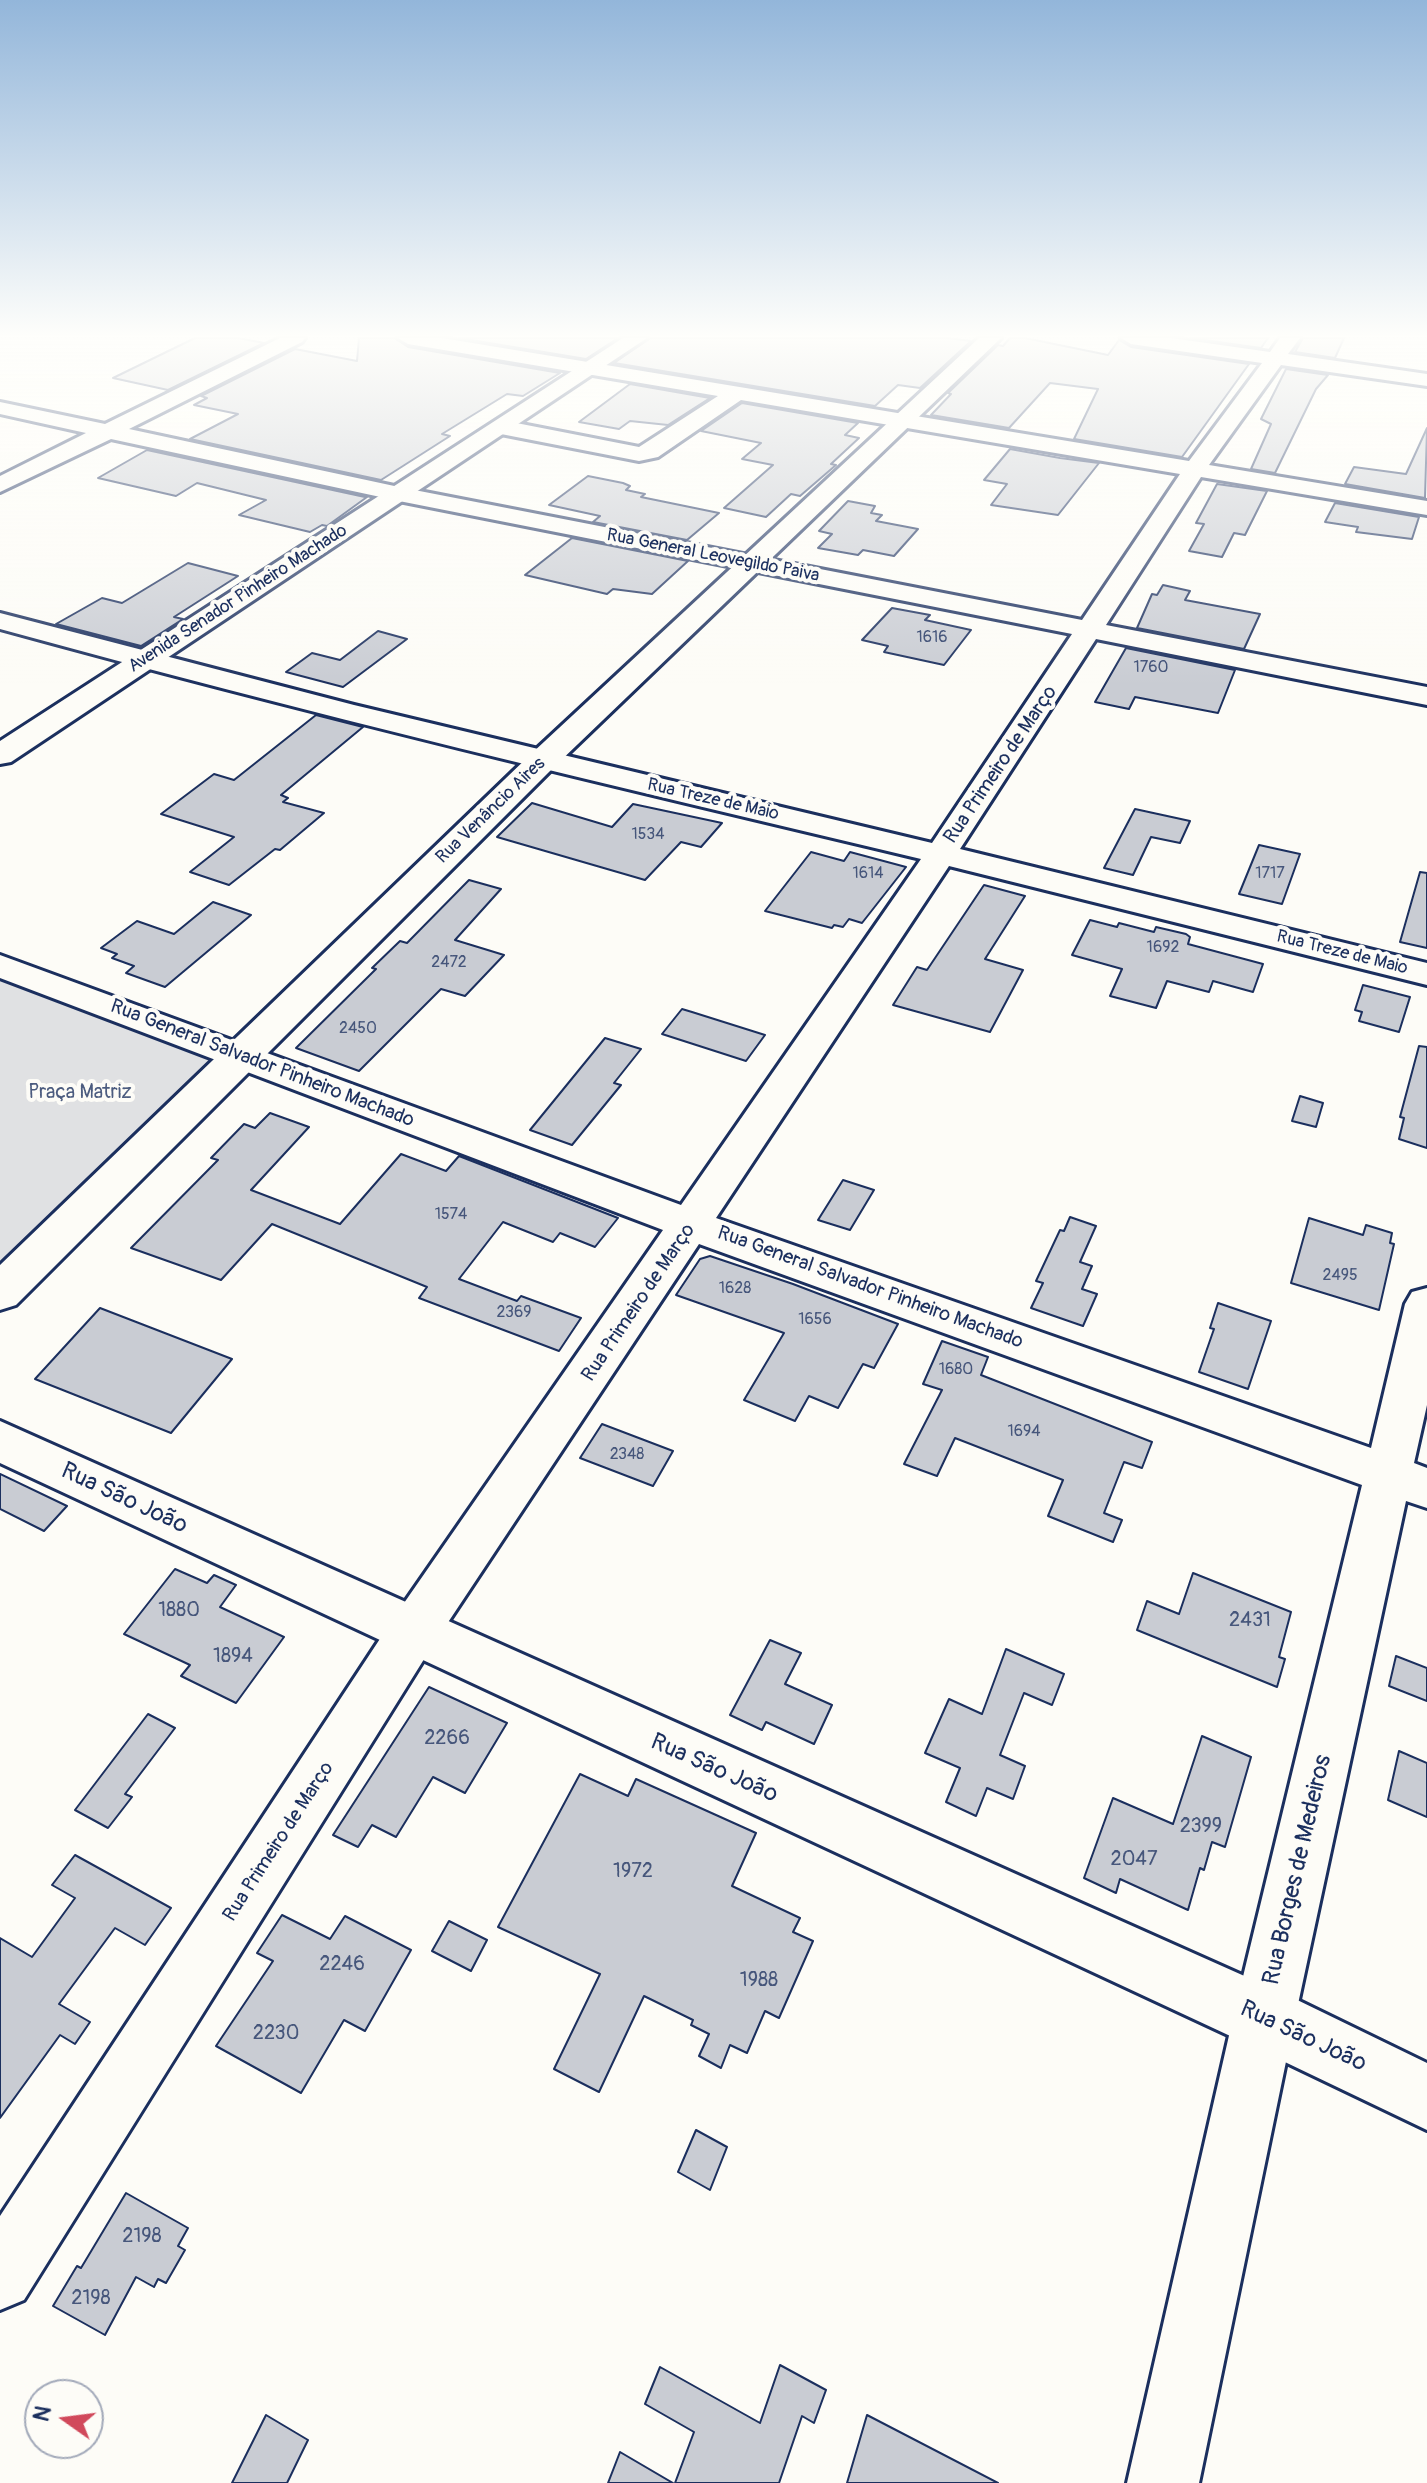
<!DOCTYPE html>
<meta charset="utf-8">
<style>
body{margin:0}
#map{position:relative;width:1427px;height:2483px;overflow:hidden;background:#fdfcf7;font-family:Pangolin,sans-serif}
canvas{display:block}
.north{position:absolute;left:24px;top:2379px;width:80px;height:80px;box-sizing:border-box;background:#fdfcf7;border:2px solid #a3aaba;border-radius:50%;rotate:284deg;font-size:22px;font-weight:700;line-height:32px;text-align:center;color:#1b2f5e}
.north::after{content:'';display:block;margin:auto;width:28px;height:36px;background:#d1495b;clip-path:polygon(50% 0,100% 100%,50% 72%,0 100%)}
</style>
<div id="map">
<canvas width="1427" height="2483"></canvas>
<div class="north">N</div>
</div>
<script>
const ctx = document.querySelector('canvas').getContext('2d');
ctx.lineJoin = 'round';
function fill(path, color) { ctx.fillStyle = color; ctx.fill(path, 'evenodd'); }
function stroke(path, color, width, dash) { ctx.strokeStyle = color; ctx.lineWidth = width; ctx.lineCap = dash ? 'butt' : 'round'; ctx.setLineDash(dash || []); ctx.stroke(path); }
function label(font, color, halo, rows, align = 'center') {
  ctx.font = font + ' Pangolin,sans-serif'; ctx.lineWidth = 8; ctx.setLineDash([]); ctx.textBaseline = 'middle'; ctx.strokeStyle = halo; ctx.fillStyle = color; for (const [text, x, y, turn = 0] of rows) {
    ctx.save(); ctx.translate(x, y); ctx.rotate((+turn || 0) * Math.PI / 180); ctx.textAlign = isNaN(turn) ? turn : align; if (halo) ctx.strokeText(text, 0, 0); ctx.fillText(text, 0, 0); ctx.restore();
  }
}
const green = new Path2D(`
 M0 975 229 1062 0 1280Z`);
const building = new Path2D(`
 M195 338H238L264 343 168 390 113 378Z
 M359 338H395L408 347 560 373 523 396 507 394 442 434 450 436 381 480 190 439 238 414 194 405 207 398 201 396 295 349 357 361Z
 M459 338H618L586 359Z
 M650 338H948L971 341 920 388 898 385 875 406 614 363Z
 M1010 338H1025L1108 355 1119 340 1131 347 1249 364 1182 457 1074 439 1098 389 1050 383 1009 428 931 415 951 394 948 393 998 345 1003 346Z
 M1190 338H1268L1261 348Z
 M1303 338H1344L1335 358 1295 352Z
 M1286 369 1328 375 1316 389 1275 473 1251 469 1271 424 1261 419Z
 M630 384 710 398 668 425 630 421 619 429 579 422Z
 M742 403 858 423 845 435 859 438 831 464 836 465 800 496 791 494 766 517 724 508 773 465 742 459 761 443 701 431Z
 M1427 428 1425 498 1345 484 1354 467 1406 474Z
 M1010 449 1060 458 1099 463 1058 515 991 505 1007 484 984 480Z
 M147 450 365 497H367L327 526 322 525 310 532 239 515 266 500 197 483 176 496 98 478Z
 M588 476 623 483 630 486 626 490 645 494 641 497 719 513 687 540 593 522 600 516 549 505Z
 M1217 484 1267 491 1245 535 1234 533 1222 557 1189 551 1204 524 1196 523Z
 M848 501 875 506 871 513 882 515 876 521 918 529 894 556 863 550 858 555 818 548 832 534 819 531Z
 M1335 503 1419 517 1412 539 1356 532 1358 527 1325 522Z
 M572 538 688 561 652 594 613 589 607 594 525 575Z
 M188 563 238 576 174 617 183 619 141 646 56 624 102 598 122 603Z
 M1163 585 1190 591 1185 600 1260 614 1244 649 1137 628 1152 594 1157 595Z
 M892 608 930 615 925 620 971 630 944 665 884 652 888 646 862 640Z
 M378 631 407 639 343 687 286 672 312 653 340 660Z
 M1126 648 1235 670 1218 713 1135 697 1129 709 1095 702Z
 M316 715 363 727 281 795 288 798 283 802 324 813 280 850 275 849 229 885 190 872 234 837 161 814 214 774 234 780Z
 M532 803 612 827 633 804 722 823 701 847 681 842 645 880 497 837Z
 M1135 809 1190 821 1180 843 1151 837 1133 875 1104 868Z
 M1259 845 1300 854 1282 904 1239 894Z
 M811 852 844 861 850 852 906 867 862 923 849 919 843 927 834 925 832 928 765 911Z
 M1420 872 1427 873V948L1400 942Z
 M469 880 501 889 455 940 504 955 465 996 441 989 359 1071 296 1048 376 969 372 968 400 941 407 943Z
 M984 885 1025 896 985 959 1023 970 990 1032 893 1005 917 967 927 970Z
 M213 902 251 915 165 987 126 973 134 966 112 958 117 954 101 948 137 921 174 934Z
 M1090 920 1117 927 1119 923 1154 932 1156 927 1186 934 1190 937 1188 944 1263 964 1253 992 1213 981 1209 992 1167 981 1156 1008 1110 996 1122 969 1072 955Z
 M1363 985 1410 997 1399 1032 1359 1021 1362 1012 1355 1010Z
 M682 1009 692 1012 765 1035 746 1061 662 1034Z
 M605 1038 641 1049 614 1083 621 1085 572 1145 530 1130Z
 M1419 1046 1427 1047V1148L1399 1139 1404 1118 1400 1117Z
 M1300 1096 1323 1103 1316 1127 1292 1121Z
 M270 1113 309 1127 251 1190 340 1224 401 1154 446 1171 459 1156 618 1218 595 1247 560 1233 553 1242 503 1222 459 1279 517 1301 521 1296 581 1318 559 1351 419 1298 427 1287 272 1224 221 1280 131 1248 218 1160 211 1158 244 1124 255 1128Z
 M843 1180 874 1190 850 1230 818 1220Z
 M1070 1217 1096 1226 1080 1262 1092 1266 1082 1289 1097 1294 1083 1326 1031 1308 1043 1283 1036 1281 1060 1230 1064 1231Z
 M1309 1218 1363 1235 1366 1225 1392 1233 1390 1243 1394 1244 1379 1310 1291 1283Z
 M710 1256 793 1284 898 1324 874 1368 863 1364 838 1408 809 1396 795 1421 744 1400 784 1333 676 1295 700 1259Z
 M1218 1303 1271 1321 1248 1389 1199 1372 1214 1329 1210 1328Z
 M100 1308 232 1359 171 1433 35 1379Z
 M942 1341 988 1357 981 1375 1152 1442 1142 1468 1124 1462 1104 1513 1122 1520 1113 1542 1048 1516 1063 1480 955 1438 937 1476 904 1464 942 1390 923 1384Z
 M602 1424 673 1451 653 1486 580 1458Z
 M0 1474 67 1506 44 1531 0 1509Z
 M175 1569 207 1583 214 1575 236 1585 220 1607 284 1637 236 1703 181 1676 190 1665 124 1634Z
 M1193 1573 1291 1612 1279 1657 1285 1659 1277 1687 1137 1630 1147 1601 1179 1614Z
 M770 1640 801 1653 785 1684 832 1705 814 1744 766 1722 762 1730 730 1715Z
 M1006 1649 1064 1674 1052 1705 1024 1693 1000 1755 1025 1766 1013 1799 987 1788 976 1816 946 1802 960 1768 925 1753 949 1699 982 1714Z
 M1396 1656 1427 1668V1701L1389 1686Z
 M429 1687 507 1723 465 1793 433 1777 396 1837 372 1825 358 1847 333 1835Z
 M148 1714 175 1728 125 1794 132 1797 108 1828 75 1810Z
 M1202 1736 1251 1757 1225 1847 1212 1842 1204 1870 1200 1868 1188 1910 1120 1879 1116 1893 1084 1878 1113 1798 1173 1824Z
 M1399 1751 1427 1763V1817L1388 1800Z
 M580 1774 628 1796 636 1779 756 1833 732 1886 800 1918 793 1932 813 1941 779 2018 765 2011 747 2053 730 2045 721 2068 699 2056 709 2034 691 2025 693 2020 644 1996 599 2092 554 2069 600 1974 498 1927Z
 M75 1855 171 1908 145 1945 115 1928 59 2004 90 2022 75 2044 60 2035 0 2118V1938L32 1957 75 1898 52 1885Z
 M282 1915 330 1939 345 1916 411 1950 365 2031 344 2020 301 2093 216 2046 273 1961 257 1953Z
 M449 1921 487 1940 471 1971 432 1951Z
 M696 2130 727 2147 710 2190 678 2172Z
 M126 2193 188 2228 178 2246 185 2250 166 2283 158 2279 154 2287 136 2277 105 2335 53 2306 77 2266 81 2268Z
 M780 2365 826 2390 814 2423 802 2416 779 2483H675L694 2432 645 2404 660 2367 760 2423Z
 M266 2415 308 2440 287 2483H232Z
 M867 2415 998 2483H847Z
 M620 2452 673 2483H608Z`);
const minor = new Path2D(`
 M280 338H305L302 342 129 429 399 487 1082 620 1180 474 741 400 658 457 639 461 501 434 490 427 501 420 639 447 718 396 408 344 398 338H442L1189 461 1262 363 1131 344 1121 338H1171L1270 352 1280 338H1300L1288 354 1427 374V386L1281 365 1209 465 1427 501V515L1201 477 1106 625 1427 687V705L1096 639 960 849 1427 963V985L949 866 716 1218 1371 1448 1405 1304 1412 1292 1427 1288V1405L1414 1463 1427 1468V1508L1406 1501 1295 2018 1199 2483H1127L1233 2018 1362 1485 699 1244 431 1648 24 2300 0 2310V2216L395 1616 663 1230 0 978V955L681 1205 921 859C613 786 305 713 0 629V613L354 705 932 843 1072 634 399 501 111 439 0 492V476L86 433 0 414V402L105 424Z`);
const major = new Path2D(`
 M623 338H647L11 762 0 764V741Z
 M979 338H1001L553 768 16 1305 0 1310V1265L531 754Z
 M0 1421 1287 1995 1427 2063V2130L1241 2041 0 1463Z`);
const numberNames = [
 ["1616",932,638],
 ["1760",1151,668],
 ["1534",648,835],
 ["1614",868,874],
 ["1717",1270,874],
 ["1692",1163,948],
 ["2472",449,963],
 ["2450",358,1029],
 ["1574",451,1215],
 ["2495",1340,1276],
 ["1628",735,1289],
 ["2369",514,1313],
 ["1656",815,1320],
 ["1680",956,1370],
 ["1694",1024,1432],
 ["2348",627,1455]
];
const farStreetnames = [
 ["Rua General Leovegildo Paiva",713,556,11],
 ["Avenida Senador Pinheiro Machado",238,599,-33],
 ["Rua Treze de Maio",713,800,13],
 ["Rua Venâncio Aires",491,811,-44],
 ["Rua Treze de Maio",1342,953,14]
];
const streetNames = [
 ["Rua Primeiro de Março",1001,765,-56],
 ["Rua General Salvador Pinheiro Machado",262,1064,21],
 ["Rua General Salvador Pinheiro Machado",870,1288,20],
 ["Rua Primeiro de Março",639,1303,-56],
 ["Rua Primeiro de Março",279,1842,-57]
];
const parkNames = [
 ["Praça Matriz",80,1093]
];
const nearNumbernames = [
 ["1880",179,1611],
 ["2431",1250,1621],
 ["1894",233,1657],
 ["2266",447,1739],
 ["2399",1201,1827],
 ["2047",1134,1860],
 ["1972",633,1872],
 ["2246",342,1965],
 ["1988",759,1981],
 ["2230",276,2034],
 ["2198",142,2237],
 ["2198",91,2299]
];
const nearStreetnames = [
 ["Rua São João",124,1499,25],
 ["Rua São João",714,1769,24],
 ["Rua Borges de Medeiros",1298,1870,-77],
 ["Rua São João",1303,2037,25]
];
fill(green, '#e0e1e3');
fill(building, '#c9ccd3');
stroke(building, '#1b2f5e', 2);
stroke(minor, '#1b2f5e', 6);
stroke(major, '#1b2f5e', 6);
fill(minor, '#fdfcf7');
fill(major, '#fdfcf7');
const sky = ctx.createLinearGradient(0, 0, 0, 685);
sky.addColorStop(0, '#93b6da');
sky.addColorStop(0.49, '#fefefb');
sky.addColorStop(1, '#fefefb00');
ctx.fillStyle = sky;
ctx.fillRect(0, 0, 1427, 685);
label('16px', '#46567b', null, numberNames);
label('18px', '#1b2f5e', '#fdfcf7', farStreetnames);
label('20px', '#1b2f5e', '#fdfcf7', streetNames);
label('20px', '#4c5c7f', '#fdfcf7', parkNames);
label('20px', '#46567b', null, nearNumbernames);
label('24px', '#1b2f5e', '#fdfcf7', nearStreetnames);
</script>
